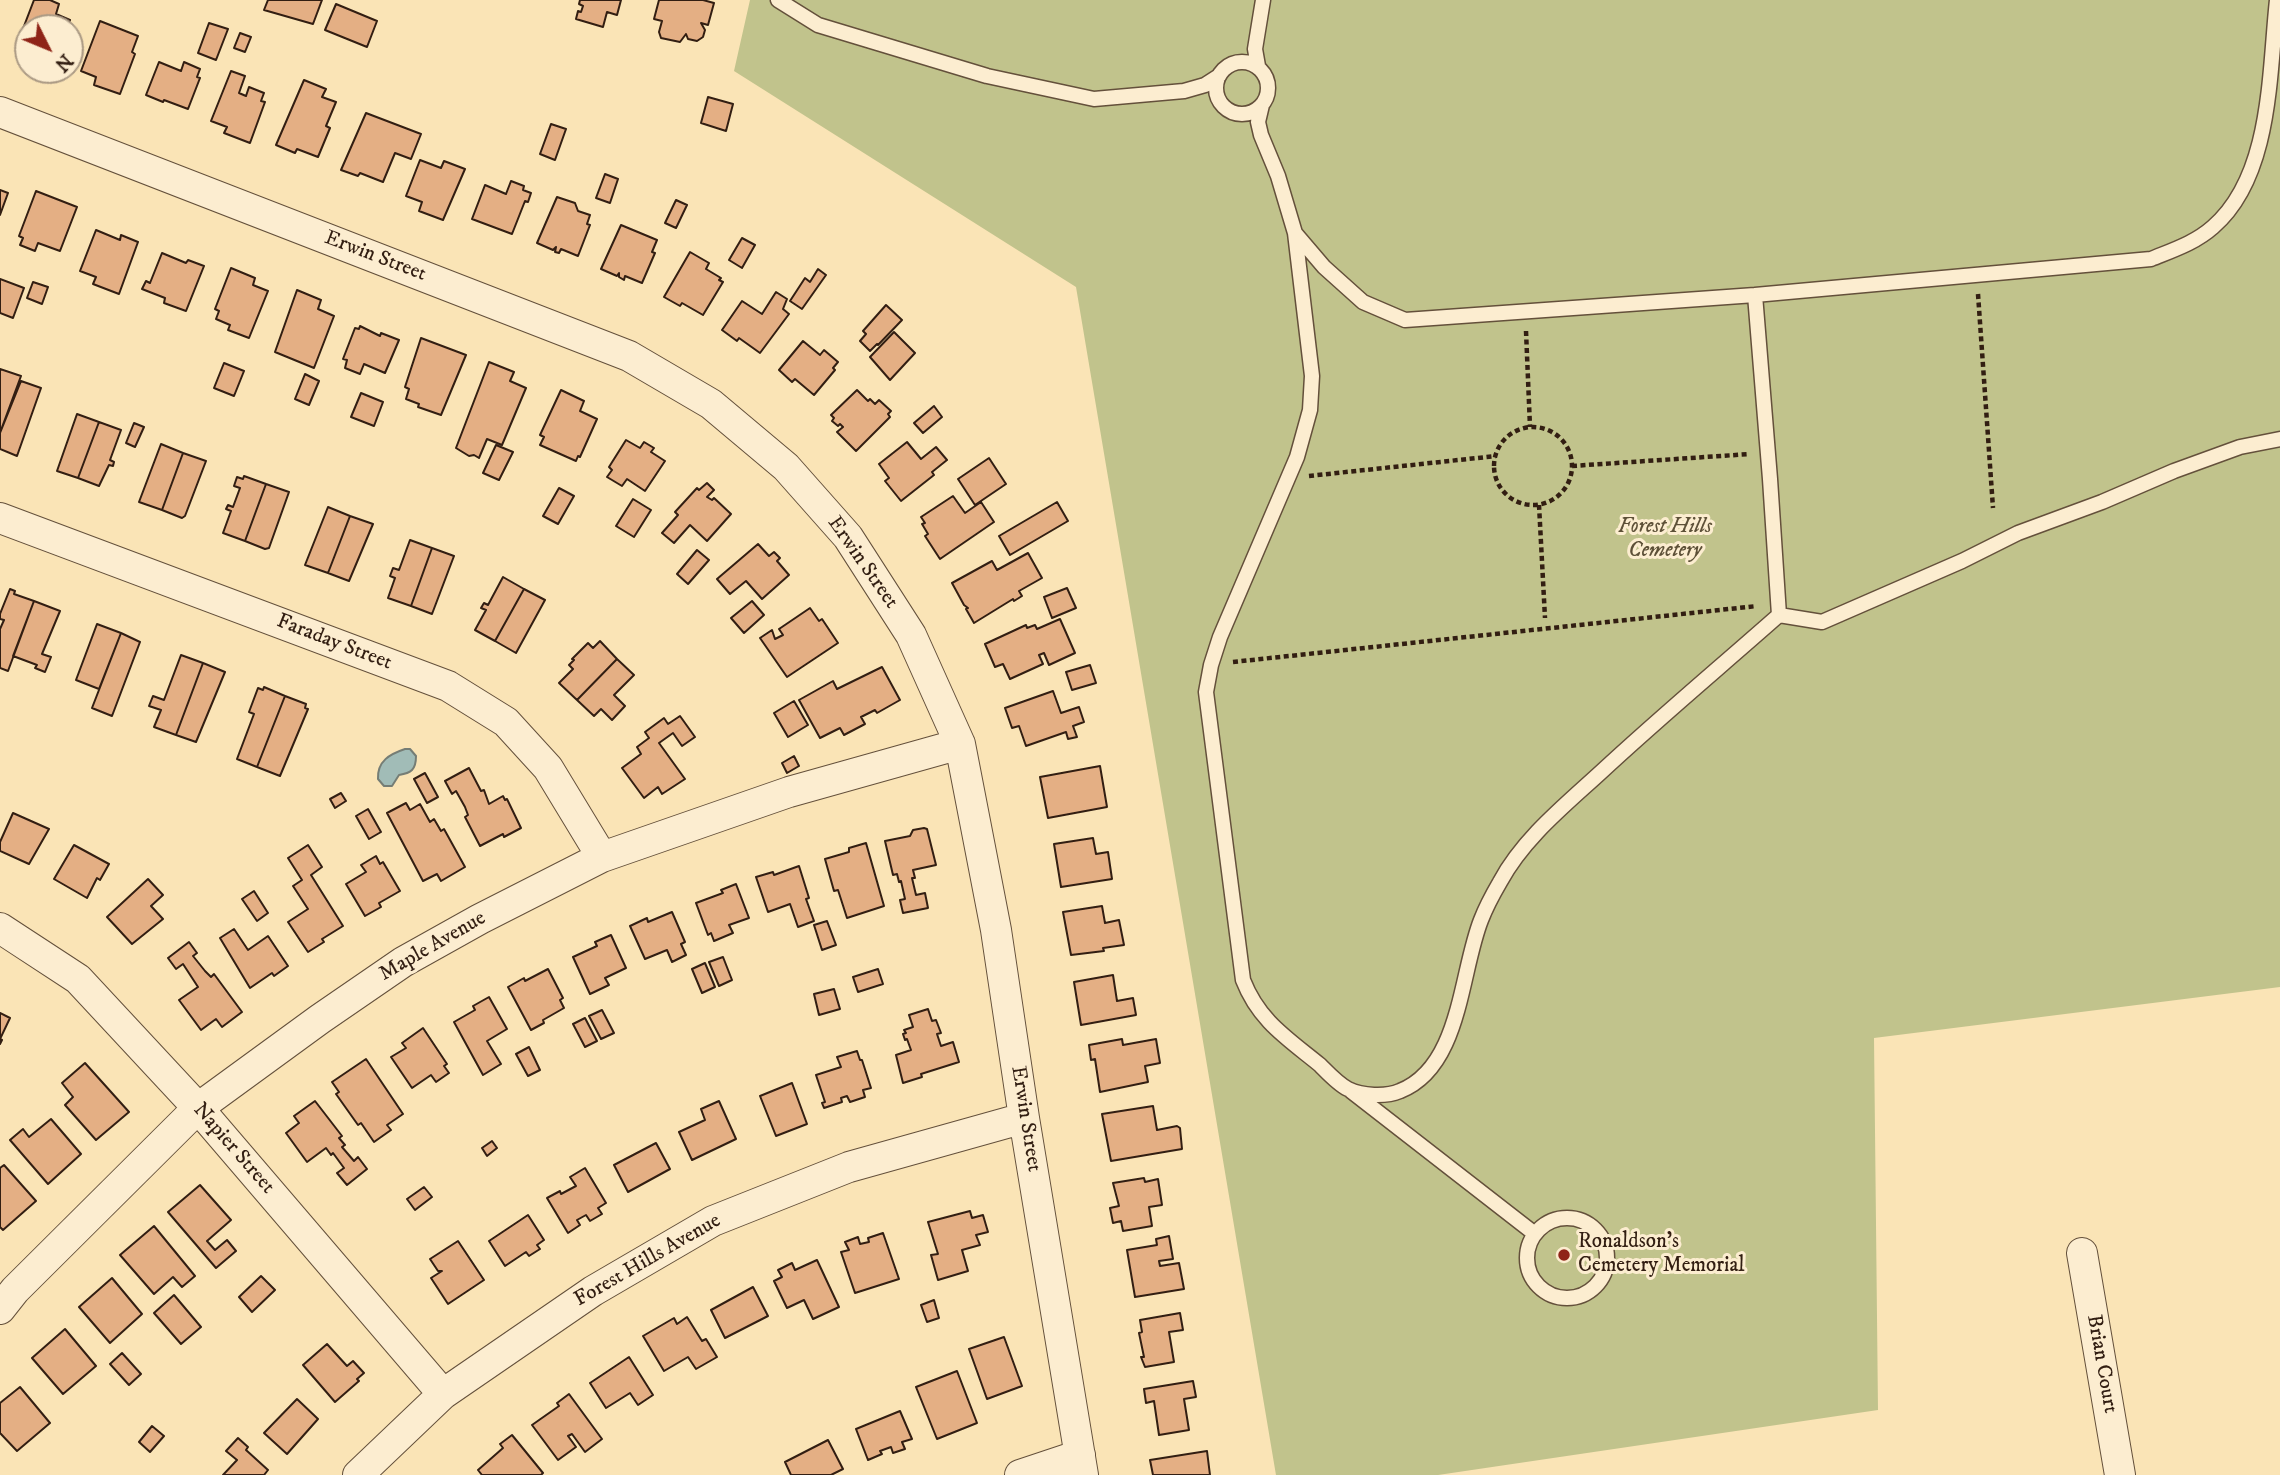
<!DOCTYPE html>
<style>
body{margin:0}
#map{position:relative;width:2280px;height:1475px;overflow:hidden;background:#fae4b6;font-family:"IM FELL DW Pica",serif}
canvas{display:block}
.north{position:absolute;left:14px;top:14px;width:70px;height:70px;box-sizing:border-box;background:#fcedd0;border:2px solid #ab9a84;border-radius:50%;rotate:133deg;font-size:19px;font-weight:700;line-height:28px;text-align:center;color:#321e12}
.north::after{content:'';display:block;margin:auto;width:24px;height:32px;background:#8f2418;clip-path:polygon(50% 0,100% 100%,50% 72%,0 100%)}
</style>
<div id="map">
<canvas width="2280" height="1475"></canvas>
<div class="north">N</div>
</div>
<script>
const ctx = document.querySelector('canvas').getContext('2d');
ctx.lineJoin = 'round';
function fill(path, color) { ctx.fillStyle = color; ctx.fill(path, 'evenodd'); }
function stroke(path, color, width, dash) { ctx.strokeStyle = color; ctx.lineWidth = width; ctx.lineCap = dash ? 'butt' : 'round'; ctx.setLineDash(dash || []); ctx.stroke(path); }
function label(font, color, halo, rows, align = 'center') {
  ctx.font = font + ' "IM FELL DW Pica",serif'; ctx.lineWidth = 6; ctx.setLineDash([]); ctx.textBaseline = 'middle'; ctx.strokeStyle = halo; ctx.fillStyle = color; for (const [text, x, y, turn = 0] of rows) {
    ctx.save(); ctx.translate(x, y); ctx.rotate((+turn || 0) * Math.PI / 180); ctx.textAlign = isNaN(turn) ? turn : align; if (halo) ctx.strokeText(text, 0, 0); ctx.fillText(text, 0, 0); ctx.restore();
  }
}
const green = new Path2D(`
 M750 0H2280V987L1874 1038 1878 1410 1438 1475H1276L1076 287 734 71Z`);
const water = new Path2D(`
 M405 749H410L416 756C416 770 411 773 399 775L392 786H384L378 779C377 761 390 754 405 749Z`);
const building = new Path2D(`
 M34 0H50L59 4 56 14 70 20 67 27 69 28H28V52L16 47Z
 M268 0H322L313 24 264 10Z
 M580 0H621L617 15 607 12 603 27 576 19 578 11 581 12 583 6 579 4Z
 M659 0H703L714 3 708 25 701 23 705 30 703 37 697 41 688 39 686 34 680 42 661 38 659 32 662 21 654 19Z
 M336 4 377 21 367 47 325 30Z
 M100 21 138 36 132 52 135 54 120 94 94 85 96 77 81 71Z
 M209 23 228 29 216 60 198 53Z
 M240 33 251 37 245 52 234 48Z
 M159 62 181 71 184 62 200 69 197 77 200 78 188 109 164 100 163 102 146 95Z
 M231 71 245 76 239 93 246 96 249 87 264 93 261 101 265 102 250 143 224 133 227 127 211 121Z
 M304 80 326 89 322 97 336 102 326 126 330 128 318 157 297 149 295 153 276 145Z
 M708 97 733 104 726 131 701 123Z
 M366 113 421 134 411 159 395 153 383 182 360 173 358 176 341 170Z
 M551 124 566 129 555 160 540 154Z
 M420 160 441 168 444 161 465 169 443 220 419 211 422 202 406 196Z
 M605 174 618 179 610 203 596 198Z
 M511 181 524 186 523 190 531 193 528 202 525 201 512 234 472 219 485 185 506 194Z
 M0 190 8 193 0 215Z
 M36 191 77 207 60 251 38 243 35 251 20 245 23 238 19 236Z
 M557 197 575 203 578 211 590 215 587 224 590 225 578 256 561 249 559 253 555 252 556 247 553 250 537 243Z
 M676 200 687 205 676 228 665 223Z
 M621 225 657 240 652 252 655 253 642 283 625 276 624 280 619 277V273L617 276 601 269Z
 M96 230 120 240 121 235 138 242 119 294 93 284 96 277 80 271Z
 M742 238 755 245 742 268 729 260Z
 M690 252 709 263 706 269 721 278 719 280 723 282 703 315 682 303 680 306 664 297Z
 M162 253 186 263 188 260 204 266 186 311 164 303 165 298 142 289 146 281 150 283Z
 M231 268 255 278 253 285 268 291 249 338 228 330 230 325 216 319 219 311 215 309Z
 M818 269 826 275 802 309 790 301 805 278 810 282Z
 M0 279 24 288 13 318 0 313Z
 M33 282 48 287 42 304 27 298Z
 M297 290 321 300 318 309 334 316 314 368 275 352Z
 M776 292 787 299 783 309 789 314 760 353 739 338 737 341 722 330 742 301 762 314Z
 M886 305 902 320 878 345 877 344 870 351 860 341 866 334 863 331Z
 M360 326 380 336 381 333 399 340 385 373 364 364 360 374 345 368 347 360 343 359 355 328 359 329Z
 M894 332 915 353 890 380 870 357Z
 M421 338 466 355 441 415 418 407 419 404 406 399 409 389 405 387Z
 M803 341 820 355 824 350 838 362 833 368 835 370 814 395 795 379 792 382 779 370Z
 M489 362 514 372 510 381 526 388 502 445 487 439 479 458 474 455 469 456 456 448Z
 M224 363 244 371 234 396 214 388Z
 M0 369 21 376 0 433Z
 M305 374 319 381 309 405 295 399Z
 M21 381 41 388 17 456 0 449V433Z
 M561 390 584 401 580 411 597 419 580 457 578 456 576 461 540 445 544 437 540 435Z
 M857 390 868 401 870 399 875 404 879 400 891 411 888 414 890 417 856 451 837 432 843 427 840 424 838 426 832 421 834 418 831 415Z
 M361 393 383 402 374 426 351 417Z
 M934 406 942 417 923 433 914 423Z
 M77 414 99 422 78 478 57 471Z
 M99 422 121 430 110 460 114 462 113 466 109 465 99 486 78 478Z
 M134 423 144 427 135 447 126 443Z
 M626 440 640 448 644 442 654 448 651 452 665 461 645 491 627 479 622 486 607 477 612 470 609 467Z
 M907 442 921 459 936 447 947 460 932 472 934 475 901 501 885 481 889 478 879 464Z
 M161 444 183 453 162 510 139 502Z
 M496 445 513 452 499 480 483 473Z
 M183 453 206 461 185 516 182 518 162 510Z
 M989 458 1006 484 975 505 958 479Z
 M244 476 266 484 245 541 223 533 231 511 226 509 228 505 233 507 240 488 234 486 237 477 243 479Z
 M707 483 714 490 707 497 712 500 714 498 731 514 707 541 690 525 674 543 662 533 678 515 675 512 697 488 699 490Z
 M266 484 289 492 269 548 265 549 245 541Z
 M559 488 574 496 558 524 543 516Z
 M953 496 965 513 981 502 994 522 940 559 925 536 928 534 922 524 925 523 921 517Z
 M633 499 651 510 634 537 616 526Z
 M1057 502 1068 521 1010 555 999 536Z
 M328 507 350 516 328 573 305 565Z
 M350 516 373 524 349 581 328 573Z
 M410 540 432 548 411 606 388 598 395 578 390 576 393 568 399 570Z
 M758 544 769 556 774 552 780 558 777 561 789 575 762 599 746 581 730 594 717 579Z
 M432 548 454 556 432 614 411 606Z
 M697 550 709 560 688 584 677 574Z
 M1028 553 1042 578 1019 591 1022 596 1014 601 1013 599 974 623 966 609 968 608 964 605 952 583 992 561 997 570Z
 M503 577 524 589 495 641 475 630 486 610 481 608 484 603 488 605Z
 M1067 588 1076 608 1052 618 1044 597Z
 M10 589 15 591 14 594 34 601 8 671 0 668V629L4 620 0 619V614Z
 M524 589 545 600 516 653 495 641Z
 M34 601 60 611 42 654 51 657 45 672 35 668 37 665 13 656Z
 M752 601 764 615 744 633 731 618Z
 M810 608 819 621 822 619 838 643 787 677 760 638 772 630 775 639 783 635 779 629Z
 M1060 619 1075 653 1049 665 1044 653 1039 655 1043 664 1010 679 1003 664 995 667 985 644 1026 625 1027 628 1035 625 1037 629Z
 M97 624 121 633 99 689 76 680Z
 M121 633 140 642 112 716 92 708Z
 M600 641 617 659 577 700 559 683 573 669 569 665 574 660 572 659 588 643 593 648Z
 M181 655 203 663 176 735 154 727 161 710 149 706 153 696 164 700Z
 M617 659 634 675 614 695 625 706 612 720 601 709 594 716 577 700Z
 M203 663 225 672 196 742 176 735Z
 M1090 665 1096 683 1072 690 1066 672Z
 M882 667 900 700 877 713 875 710 861 717 865 724 844 735 840 728 820 738 799 700 833 681 837 689Z
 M264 687 285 696 257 767 237 759 254 714 249 712 258 688 263 690Z
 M1053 691 1061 713 1079 707 1084 722 1073 726 1077 737 1068 739 1066 732 1026 746 1019 726 1012 728 1005 708Z
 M285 696 306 704 305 708 308 709 280 776 257 767Z
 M794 701 808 725 788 737 774 713Z
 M680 716 695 737 682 746 673 733 659 743 685 779 662 794 658 787 644 798 622 768 641 754 637 747 649 738 645 732 664 718 668 724Z
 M794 756 799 766 787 773 782 763Z
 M1100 766 1107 807 1048 818 1040 777Z
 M469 768 481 791 484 790 489 804 503 796 505 800 507 799 521 828 504 837 503 834 480 846 465 817 468 815 465 807 456 791 452 794 445 781Z
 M425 773 438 797 427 803 414 779Z
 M341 793 346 801 335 808 330 799Z
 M406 803 410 810 420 804 430 822 434 819 441 831 444 829 465 867 441 881 437 874 423 881 387 813Z
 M368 809 381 832 369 839 356 816Z
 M13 813 49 829 29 864 0 851V842Z
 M924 828 927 829 936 865 913 870 915 878H912L916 895 925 893 928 908 903 913 900 900 905 899 901 881 899 882 897 874 893 875 885 841 910 836 913 830Z
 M1093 838 1096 854 1108 852 1112 879 1061 887 1054 844Z
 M866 843 884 906 847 918 838 890 834 891 825 859 849 852V848Z
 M74 845 109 864 100 880 97 878 87 898 54 879Z
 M308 845 322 867 311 875 343 926 322 939 324 942 308 952 288 922 308 909 293 886 302 880 288 858Z
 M376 856 380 864 383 862 400 891 379 903 381 907 365 916 346 884 366 872 361 865Z
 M799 866 809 898 806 899 814 921 798 927 790 904 768 912 756 877 773 872 774 875Z
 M148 879 163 895 151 906 163 919 132 944 107 917Z
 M736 884 749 918 729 925 733 933 714 941 711 933 708 935 696 903 723 893 721 890Z
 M254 891 268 913 257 921 242 899Z
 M1102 906 1105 923 1119 920 1124 945 1103 948 1104 951 1071 955 1063 912Z
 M672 912 685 942 681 944 686 955 672 962 667 950 645 959 630 926 647 918 648 922Z
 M827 921 836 945 822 950 814 925Z
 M234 929 248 950 268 936 288 966 274 976 272 973 250 988 220 938Z
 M611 935 626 968 605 978 609 985 590 994 573 957 597 946 595 942Z
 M189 942 197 953 193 956 205 971 211 977 214 974 242 1012 222 1027 216 1019 201 1030 179 1000 198 987 183 964 176 969 168 958Z
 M723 957 732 980 719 986 709 962Z
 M705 963 715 987 702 993 692 969Z
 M548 969 563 998 560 1000 564 1008 543 1020 544 1023 531 1030 508 987 524 978 525 981Z
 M878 969 883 984 858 992 853 977Z
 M1113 975 1117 1001 1133 998 1136 1015 1081 1025 1074 982Z
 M834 989 840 1009 819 1015 814 994Z
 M489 997 507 1029 487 1041 501 1064 483 1075 454 1022 475 1010 473 1006Z
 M928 1009 932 1021 936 1020 941 1033 937 1034 941 1046 953 1042 959 1062 921 1074 922 1077 903 1083 896 1055 911 1050 907 1039 905 1040 903 1034 906 1033 904 1030 913 1027 909 1015Z
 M602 1010 614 1033 601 1039 589 1016Z
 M0 1013 10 1018 0 1039 2 1040 0 1044Z
 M585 1018 597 1041 585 1047 573 1024Z
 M423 1028 447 1064 444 1066 449 1073 436 1082 431 1075 412 1088 391 1057 406 1048 402 1043Z
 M1122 1039 1123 1045 1156 1039 1160 1063 1145 1066 1148 1082 1100 1092 1095 1059 1091 1060 1089 1045Z
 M529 1047 540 1070 528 1076 516 1054Z
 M857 1051 860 1060H862L871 1088 863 1090 865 1097 850 1102 847 1096 841 1098 842 1102 824 1108 822 1103 825 1102 816 1075 841 1067 837 1057Z
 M366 1059 403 1114 387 1125 391 1130 374 1142 361 1123 358 1125 336 1094 339 1092 332 1082Z
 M85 1063 129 1112 96 1140 65 1105 73 1097 62 1083Z
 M792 1083 807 1124 776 1136 760 1096Z
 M315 1101 342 1136 339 1138 345 1145 342 1147 354 1161 358 1157 367 1169 347 1185 337 1173 344 1168 333 1153 331 1155 326 1148 307 1162 286 1133 299 1123 294 1116Z
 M719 1101 736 1139 692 1160 679 1132 705 1120 701 1109Z
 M1153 1106 1157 1130 1177 1126 1180 1128 1182 1149 1111 1161 1102 1114Z
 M51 1119 81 1154 48 1184 10 1140 23 1129 29 1137Z
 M492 1141 497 1148 487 1156 482 1148Z
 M656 1143 670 1169 628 1192 614 1165Z
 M4 1165 36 1201 3 1230 0 1227V1168Z
 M585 1168 606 1203 598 1208 602 1214 590 1221 586 1215 577 1220 580 1225 568 1233 547 1198 560 1191 561 1194 576 1186 570 1177Z
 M1144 1178 1145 1182 1158 1179 1162 1205 1149 1207 1152 1226 1123 1231 1121 1221 1113 1223 1110 1208 1119 1206 1113 1183Z
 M200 1185 231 1220 207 1241 215 1250 227 1240 236 1251 216 1268 168 1212Z
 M424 1187 432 1197 415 1210 407 1199Z
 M970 1211 972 1218 983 1215 988 1232 976 1235 980 1245 962 1250 968 1271 938 1280 931 1255 938 1254 928 1222Z
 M528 1215 544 1240 537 1245 540 1249 529 1256 526 1252 505 1266 489 1241Z
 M154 1226 195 1276 182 1287 173 1277 154 1294 120 1255Z
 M883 1233 899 1279 855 1293 841 1252 849 1250 845 1242 858 1237 860 1244 869 1242 868 1238Z
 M1169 1236 1173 1259 1159 1261 1160 1266 1179 1263 1184 1289 1135 1297 1127 1250 1157 1245 1156 1239Z
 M458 1241 484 1280 448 1304 431 1278 442 1271H438L430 1259Z
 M817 1260 839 1307 813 1319 804 1300 787 1308 774 1281 782 1277 778 1270 792 1263 795 1270Z
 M261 1276 275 1290 252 1312 239 1297Z
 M112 1278 142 1314 110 1343 79 1307Z
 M753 1287 768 1316 725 1338 711 1310Z
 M174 1295 201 1327 181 1344 154 1313Z
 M934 1300 939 1318 927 1322 921 1305Z
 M1180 1313 1183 1330 1169 1332 1174 1362 1145 1367 1141 1357H1144L1139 1333 1142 1332 1140 1320Z
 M687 1317 702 1341 706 1339 717 1357 696 1369 688 1357 664 1371 643 1336 674 1318 677 1324Z
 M65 1329 96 1366 63 1394 32 1358Z
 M1004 1337 1022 1386 987 1399 969 1349Z
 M327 1344 347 1366 353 1361 364 1373 357 1379 359 1381 335 1402 303 1365Z
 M122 1353 141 1374 129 1385 110 1364Z
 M629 1357 653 1395 638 1405 630 1393 606 1408 590 1383Z
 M957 1371 977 1423 937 1439 916 1387Z
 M1193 1381 1196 1397 1184 1399 1189 1430 1159 1435 1154 1401 1146 1403 1144 1389Z
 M20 1387 50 1423 17 1451 0 1433V1403Z
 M569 1394 602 1439 585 1452 572 1434 568 1436 576 1447 558 1460 532 1425 559 1406 557 1403Z
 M297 1399 318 1419 287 1454 264 1433Z
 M900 1411 912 1439 902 1442 905 1449 893 1453 891 1447 880 1451 882 1454 868 1460 856 1429Z
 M152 1426 164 1436 150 1452 139 1442Z
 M512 1435 543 1473 541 1475H482L478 1470 503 1448 500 1444Z
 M238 1438 248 1447 246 1450 268 1470 264 1475H223L237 1460 226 1451Z
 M828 1440 843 1469 831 1475H791L785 1462Z
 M1207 1451 1210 1475H1153L1150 1460Z`);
const path = new Path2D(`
 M1978 294 1993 508
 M1526 331 1530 427
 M1494 466a39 39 0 1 1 78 0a39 39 0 1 1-78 0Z
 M1572 466 1750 454
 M1309 476 1496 456
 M1539 505 1545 618
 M1233 662 1757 606`);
const service = new Path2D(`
 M778 0 818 25 987 76 1094 99 1184 91 1205 85 1219 76
 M1216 88a26 26 0 1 1 52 0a26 26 0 1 1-52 0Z
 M1258 66 1255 49 1263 0
 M1262 105 1258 122 1261 135 1278 176 1295 233 1324 267 1363 302 1405 320 1755 295 2151 259C2173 250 2195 243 2213 227 2272 176 2269 73 2277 0
 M1295 233 1312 376 1310 410 1297 457 1220 637 1211 665 1206 692 1243 980C1259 1021 1287 1038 1320 1065 1328 1073 1338 1084 1348 1089 1362 1096 1386 1097 1400 1091 1461 1067 1460 973 1481 920 1486 907 1493 894 1500 882 1523 839 1564 806 1600 773 1658 719 1719 668 1779 615
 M1755 295 1770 479 1779 615 1822 622 1962 561 2018 533 2102 502 2174 471 2240 447 2280 439
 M1351 1091 1535 1234
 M1527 1258a40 40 0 1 1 80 0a40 40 0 1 1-80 0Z`);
const minor = new Path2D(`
 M0 112 629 356 711 404 786 467 848 537 911 635 960 744 996 930 1024 1118 1083 1475
 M0 518 448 686 506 722 548 768 602 857
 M0 928 78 979 198 1108 443 1394
 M2082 1253 2120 1475
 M0 1309 15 1290 198 1108 320 1019 403 962 480 919 602 857 789 792 960 744
 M358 1475 443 1394 593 1291 713 1221 849 1167 1024 1118
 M1020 1475 1080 1455`);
const markers = [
 [1564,1255,7,"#8f2418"]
];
const streetNames = [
 ["Erwin Street",375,257,21],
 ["Erwin Street",862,563,55],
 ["Faraday Street",334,643,21],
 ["Maple Avenue",433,947,-30],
 ["Erwin Street",1025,1119,81],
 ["Napier Street",233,1149,49],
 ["Forest Hills Avenue",648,1261,-30],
 ["Brian Court",2101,1364,80]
];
const parkNames = [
 ["Forest Hills",1665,528],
 ["Cemetery",1665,552]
];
const poiNames = [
 ["Ronaldson's",1578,1243],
 ["Cemetery Memorial",1578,1267]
];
fill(green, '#c1c38c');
fill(water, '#a1bcb7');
stroke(water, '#757d75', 2);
fill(building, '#e4af84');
stroke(building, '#321e12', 2);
stroke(service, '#64503b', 17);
stroke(minor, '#64503b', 32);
stroke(path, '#321e12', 4.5, [5, 3.5]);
stroke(service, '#fcedd0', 14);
stroke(minor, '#fcedd0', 30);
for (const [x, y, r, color] of markers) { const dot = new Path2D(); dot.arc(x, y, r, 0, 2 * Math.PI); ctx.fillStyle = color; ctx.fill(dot); stroke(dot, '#fcedd0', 2.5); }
label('21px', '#321e12', '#fcedd0', streetNames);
label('italic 21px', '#5d5037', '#fcedd0', parkNames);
label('21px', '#321e12', '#fcedd0', poiNames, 'left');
</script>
